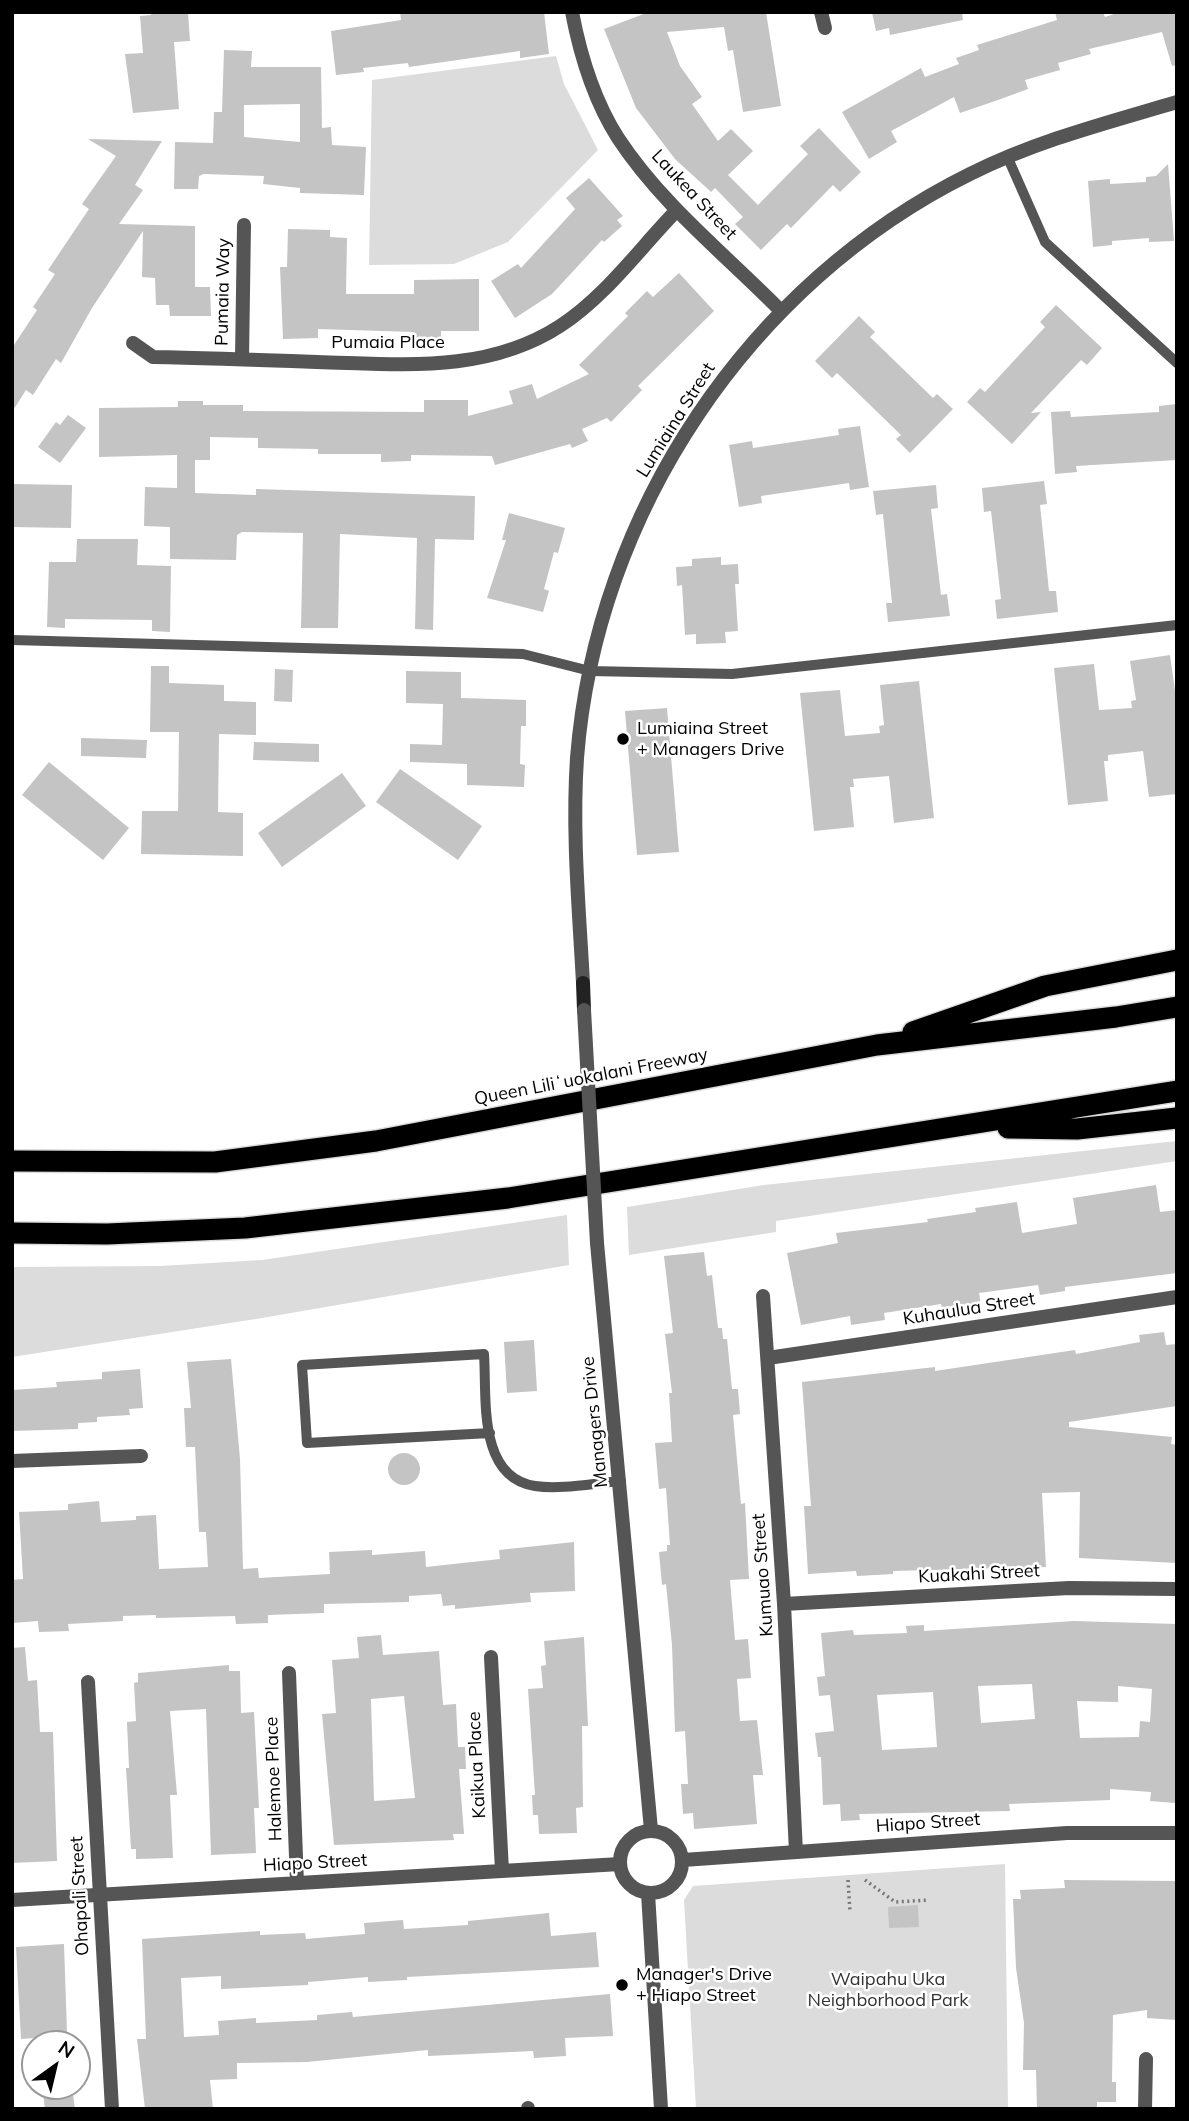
<!DOCTYPE html>
<meta charset="utf-8">
<style>
body{margin:0}
#map{position:relative;width:1189px;height:2121px;overflow:hidden;background:#fff;font-family:Mulish,sans-serif}
canvas{display:block}
.frame{position:absolute;inset:0;border:14px solid #000;pointer-events:none}
.north{position:absolute;left:21px;top:2030px;width:70px;height:70px;box-sizing:border-box;background:#fff;border:2px solid #999;border-radius:50%;rotate:34deg;font-size:19px;font-weight:700;line-height:28px;text-align:center;color:#000}
.north::after{content:'';display:block;margin:auto;width:24px;height:32px;background:#000;clip-path:polygon(50% 0,100% 100%,50% 72%,0 100%)}
</style>
<div id="map">
<canvas width="1189" height="2121"></canvas>
<div class="frame"></div>
<div class="north">N</div>
</div>
<script>
const ctx = document.querySelector('canvas').getContext('2d');
ctx.lineJoin = 'round';
function fill(path, color) { ctx.fillStyle = color; ctx.fill(path, 'evenodd'); }
function stroke(path, color, width, dash) { ctx.strokeStyle = color; ctx.lineWidth = width; ctx.lineCap = dash ? 'butt' : 'round'; ctx.setLineDash(dash || []); ctx.stroke(path); }
function label(font, color, halo, rows, align = 'center') {
  ctx.font = font + ' Mulish,sans-serif'; ctx.lineWidth = 5; ctx.setLineDash([]); ctx.textBaseline = 'middle'; ctx.strokeStyle = halo; ctx.fillStyle = color; for (const [text, x, y, turn = 0] of rows) {
    ctx.save(); ctx.translate(x, y); ctx.rotate((+turn || 0) * Math.PI / 180); ctx.textAlign = isNaN(turn) ? turn : align; if (halo) ctx.strokeText(text, 0, 0); ctx.fillText(text, 0, 0); ctx.restore();
  }
}
const green = new Path2D(`
 M556 56 564 84 598 150 508 242 454 264 369 265 372 80Z
 M1177 1141V1161L776 1221V1232L629 1255 627 1207 764 1185Z
 M567 1215 569 1265 262 1318 12 1357V1267L160 1266 262 1260Z
 M1005 1864 1008 2109H696L684 1900 693 1886Z`);
const building = new Path2D(`
 M151 12H188L190 41 174 42 179 109 133 113 125 54 143 53 140 16 151 15Z
 M400 12H544L549 54 520 58V51L409 67 408 63 363 68 364 72 336 75 331 31 401 20Z
 M649 12H766L781 106 743 112 733 50 728 51 724 27 667 32 680 66 702 97 692 104 718 141 731 129 753 151 728 175 758 205 808 154 800 146 819 128 861 172 840 192 833 185 791 228 787 224 761 250 735 224 743 217 715 188 711 192 675 159 636 108 604 29Z
 M872 12H962L963 20 890 35 889 28 876 31Z
 M1055 12H1103L1105 17 1120 12H1177V65L1172 66 1162 32 1089 49 1091 54 1058 63 1060 70 1025 80 1028 89 998 100 960 113 954 97 891 131 897 142 869 159 842 112 921 68 925 77 959 64 956 58 979 50 977 45 1057 20Z
 M224 50 252 51 251 67H321L322 128 331 127 332 145 366 147 364 195 300 193V188L263 184 264 176 204 174 199 176 198 189H174L175 142 213 143 214 112H222ZM300 104V142L244 137V105Z
 M88 139 162 141 135 185 143 190 119 224 195 226V287H210L211 316H170L169 305H156L155 278 142 277 143 231 92 308 61 363 56 359 33 395 26 390 12 412V348L37 310 33 307 55 274 48 270 89 209 82 204 116 156Z
 M1168 164 1174 241 1149 242V238L1112 241V245L1093 247 1088 181 1110 179V184L1146 182V177L1156 176Z
 M589 178 623 216 617 220 622 226 604 242 602 240 552 294 515 318 491 281 518 264 521 268 575 209 566 198Z
 M288 229 330 230V237L347 238 346 294H414V280L479 279V331H441V339H414V332L318 329V338L283 339 280 267H287Z
 M679 273 714 311 638 386 642 390 611 422 607 418 582 429 588 441 572 448 570 444 495 465 492 456 411 455V461L381 462V454H318V449L258 448V438L210 437V460H195V493L256 495V489L475 496 474 540 435 539 433 630 415 629 417 538 340 534 338 628H301L303 533 242 532 237 535 236 560 170 559V527L144 526 145 487 177 488V455L99 457V408L178 407V401H203V405H243V411L424 412V400H468V416L513 404 509 391 532 384 537 399 589 374 579 365 628 316 625 313 647 291 653 297Z
 M1056 305 1102 348 1087 365 1081 360 1031 413 1041 412 1012 444 967 402 980 388 985 392 1045 327 1040 322Z
 M859 316 875 332 870 337 933 398 937 394 953 409 910 453 896 439 901 435 837 373 832 378 815 361Z
 M1177 404V460L1076 466 1077 472 1055 474 1051 412 1070 411 1071 417 1159 412V406Z
 M68 415 86 428 60 463 38 447 56 422 60 425Z
 M860 426 869 487 850 490 849 483 761 496 762 503 739 507 729 445 752 441 753 448 839 435 838 429Z
 M1044 481 1047 504 1040 505 1049 591H1056L1058 612 997 619 995 600 1001 599 991 511 984 512 982 488Z
 M12 484 72 485 71 528 12 527Z
 M936 485 938 508 931 509 941 595 947 594 950 616 888 622 886 603H892L883 514 876 515 873 491Z
 M509 513 565 528 558 553 554 552 544 589 549 591 543 612 487 598 506 540H502Z
 M77 539H138L137 565 171 566 170 632 152 631V620L65 619V628L47 627 49 562H76Z
 M721 557V565L738 564 739 584H735L738 631 725 632 726 643 696 644V634L685 635 682 585 677 586 676 567 692 566V559Z
 M1170 655 1177 705V794L1149 797 1143 751 1108 755V761H1104L1108 801 1068 805 1054 668 1094 664 1099 710 1132 708 1131 701 1136 700 1130 661Z
 M151 666H169V683L224 685V701L256 702V735L219 734 218 812 243 813V856L141 854 142 811H178L179 732H150Z
 M275 669 293 670 292 702 274 701Z
 M406 671 461 672V698L526 700V726H521L520 764 525 765 524 787 467 785V764L410 762V744L442 745 443 704 406 703Z
 M919 681 934 818 894 823 889 776 853 779 854 787H850L854 827 814 831 800 693 840 690 845 736 880 733 879 726 884 725 880 685Z
 M667 708 679 852 637 855 625 711Z
 M81 738 147 740 146 758 81 756Z
 M254 742 319 744V762L253 760Z
 M49 762 129 828 103 860 22 795Z
 M400 769 482 826 458 860 376 802Z
 M342 773 366 806 282 867 258 833Z
 M1156 1185 1160 1212 1177 1210V1273L1065 1287V1291L1040 1295 1038 1285 979 1293 981 1305 943 1311 941 1304 884 1313 885 1320 851 1325 850 1316 801 1325 787 1253 838 1243 836 1233 928 1222 927 1219 976 1212 975 1208 1017 1202 1022 1233 1077 1224 1073 1198Z
 M704 1252 707 1276 712 1275 718 1328H722L723 1339H727L732 1389H738L740 1414 733 1415 741 1504 745 1503 749 1579 730 1580 735 1640 748 1639 751 1678 737 1679 740 1721 757 1720 763 1775H753L757 1824 694 1829 693 1813 683 1814 681 1784H688L685 1731 675 1732 672 1645 666 1584 662 1585 659 1552 667 1551V1545H670L666 1488 659 1489 655 1443 672 1442 669 1393H672L665 1334 673 1333 664 1256Z
 M1164 1332 1166 1345 1177 1344V1406L1069 1422V1427L1172 1437 1171 1444 1177 1445V1563L1079 1558 1080 1492 1042 1493 1046 1567 893 1571V1574L857 1576 856 1571 808 1574 804 1506H811L802 1382 935 1367V1371L1075 1350 1076 1354 1140 1342 1139 1335Z
 M534 1340 537 1391 507 1393 504 1342Z
 M231 1359 240 1459 243 1569 258 1568 259 1578 330 1574 329 1552 372 1550V1555L425 1551 426 1567 500 1559 499 1550 574 1542 575 1591 530 1593 531 1602 455 1609V1605L443 1606 441 1594 409 1596V1602L324 1604V1613L268 1615V1623L236 1624 235 1616 156 1618V1615L123 1616V1621L68 1624 69 1631 39 1632 38 1621 12 1623V1580L23 1579 19 1512 68 1510V1504L99 1501 101 1522 136 1520V1516L156 1515 159 1569 208 1567 206 1532H199L195 1447H186L184 1408H191L187 1362Z
 M140 1369 143 1408 129 1409 130 1415 97 1417V1422L78 1423V1429L12 1431V1390L57 1387 56 1382 102 1379V1372Z
 M388 1469a16 16 0 1 1 32 0a16 16 0 1 1-32 0Z
 M1074 1621 1177 1624 1175 1803 1150 1801 1151 1792 1110 1789V1800L1009 1804 1010 1811 859 1814 860 1820 841 1821 840 1804 823 1805 821 1757H818L815 1733 834 1731 830 1695 819 1696 817 1677 825 1676 821 1633 853 1630 854 1635 907 1633 906 1626 924 1625V1631ZM1032 1684 1035 1719 981 1723 978 1686ZM1118 1686 1152 1689 1150 1722 1140 1721 1139 1737 1080 1738 1077 1701 1118 1702ZM933 1692 937 1747 882 1750 877 1695Z
 M381 1635 383 1655 439 1651 443 1705 456 1704 458 1747H465L466 1769H459L464 1834H453L454 1840 334 1845 322 1714 336 1713 332 1660 359 1658 357 1637ZM404 1696 415 1798 374 1801 371 1699Z
 M584 1637 588 1726H582L583 1807 576 1808 577 1833 539 1834 538 1815H533L532 1795H535L528 1689 543 1688 541 1666 546 1665 544 1641Z
 M25 1647 28 1681 37 1680 40 1732H53L57 1861 12 1863V1648Z
 M229 1665V1671H240L241 1713 254 1712 259 1808H254L256 1853 211 1855 206 1709 170 1711 177 1795H170L173 1858 136 1859V1849H131L126 1768H129L127 1722 136 1721 134 1683 138 1682V1673Z
 M1064 1880 1177 1881V2020L1147 2018V2010L1113 2015 1112 2082H1116V2102H1097V2109H1037L1036 2070H1023L1024 2023 1016 1968 1013 1899H1021L1020 1890 1065 1888Z
 M918 1905 919 1927 889 1928 888 1907Z
 M549 1913 551 1936 596 1932 599 1967 407 1977V1980L368 1982V1977L308 1982V1985L221 1989V1976L181 1978 184 2037 219 2035 218 2021 256 2018V2023L317 2020V2015L352 2012 353 2017 610 1994 613 2036 565 2038 566 2056 534 2058 533 2051 428 2056V2050L307 2062 237 2063V2079L210 2080 213 2109H145L137 2039H146L142 1939 260 1931V1935L305 1933 306 1939 365 1934 364 1923 403 1920 404 1929 468 1925V1921Z
 M64 1944 67 2032H62V2036L21 2039 16 1947Z
 M42 2086H72L75 2109H45Z`);
const path = new Path2D(`
 M848 1880 850 1912
 M865 1880 895 1902 929 1900`);
const service = new Path2D(`
 M1007 156 1045 242 1177 363
 M12 640 523 654 590 671 732 674 1177 625
 M490 1433 307 1443 302 1365 484 1354C487 1397 477 1477 535 1486 561 1490 594 1483 621 1481`);
const minor = new Path2D(`
 M572 12C580 54 595 102 618 138 662 205 726 255 781 311
 M821 12 825 28
 M133 343 153 357C208 358 263 360 317 362 401 364 486 374 560 326 605 297 640 248 677 210
 M242 359 244 225
 M763 1296 784 1604 796 1852
 M768 1358 1177 1297
 M12 1461 141 1456
 M784 1604 1069 1588 1177 1589
 M491 1657 502 1871
 M289 1673 297 1883
 M88 1682 112 2109
 M12 1900 620 1864
 M528 2108V2109
 M1145 2109 1146 2059`);
const tertiary = new Path2D(`
 M583 983C579 908 572 833 577 758 596 513 749 283 970 174 1036 141 1106 123 1177 102
 M597 1243 651 1830
 M620 1862a31 31 0 1 1 62 0a31 31 0 1 1-62 0Z
 M683 1860 1067 1833H1177
 M648 1893 661 2109`);
const secondary = new Path2D(`
 M583 983 584 1010`);
const motorway = new Path2D(`
 M913 1032 1045 986 1177 960
 M1008 1128 1077 1129 1177 1118
 M12 1161 215 1162 376 1141 877 1045 1116 1017 1177 1007
 M12 1233 107 1234 245 1228 508 1198 1177 1091`);
const tertiaryBridge = new Path2D(`
 M584 1010 597 1243`);
const markers = [
 [623,739,7,"#000"],
 [622,1985,7,"#000"]
];
const streetNames = [
 ["Laukea Street",694,195,47],
 ["Pumaia Way",223,292,-89],
 ["Pumaia Place",388,343],
 ["Lumiaina Street",676,420,-58],
 ["Queen Liliʻuokalani Freeway",591,1077,-11],
 ["Kuhaulua Street",969,1309,-9],
 ["Managers Drive",595,1422,-96],
 ["Kuakahi Street",979,1574,-3],
 ["Kumuao Street",763,1575,-94],
 ["Kaikua Place",477,1765,-93],
 ["Halemoe Place",274,1779,-92],
 ["Hiapo Street",928,1823,-4],
 ["Hiapo Street",315,1863,-3],
 ["Ohapali Street",80,1896,-93]
];
const poiNames = [
 ["Lumiaina Street",637,729],
 ["+ Managers Drive",637,750],
 ["Manager's Drive",636,1975],
 ["+ Hiapo Street",636,1996]
];
const parkNames = [
 ["Waipahu Uka",888,1980],
 ["Neighborhood Park",888,2001]
];
fill(green, '#dcdcdc');
fill(building, '#c4c4c4');
stroke(motorway, '#dbdbdb', 24);
stroke(path, '#777', 3.5, [2, 3.5]);
stroke(service, '#555', 10);
stroke(minor, '#555', 14);
stroke(tertiary, '#555', 14);
stroke(secondary, '#222', 14);
stroke(motorway, '#000', 21);
stroke(tertiaryBridge, '#555', 14);
for (const [x, y, r, color] of markers) { const dot = new Path2D(); dot.arc(x, y, r, 0, 2 * Math.PI); ctx.fillStyle = color; ctx.fill(dot); stroke(dot, '#fff', 2.5); }
label('18px', '#000', '#fff', streetNames);
label('18px', '#000', '#fff', poiNames, 'left');
label('18px', '#333', '#fff', parkNames);
</script>
